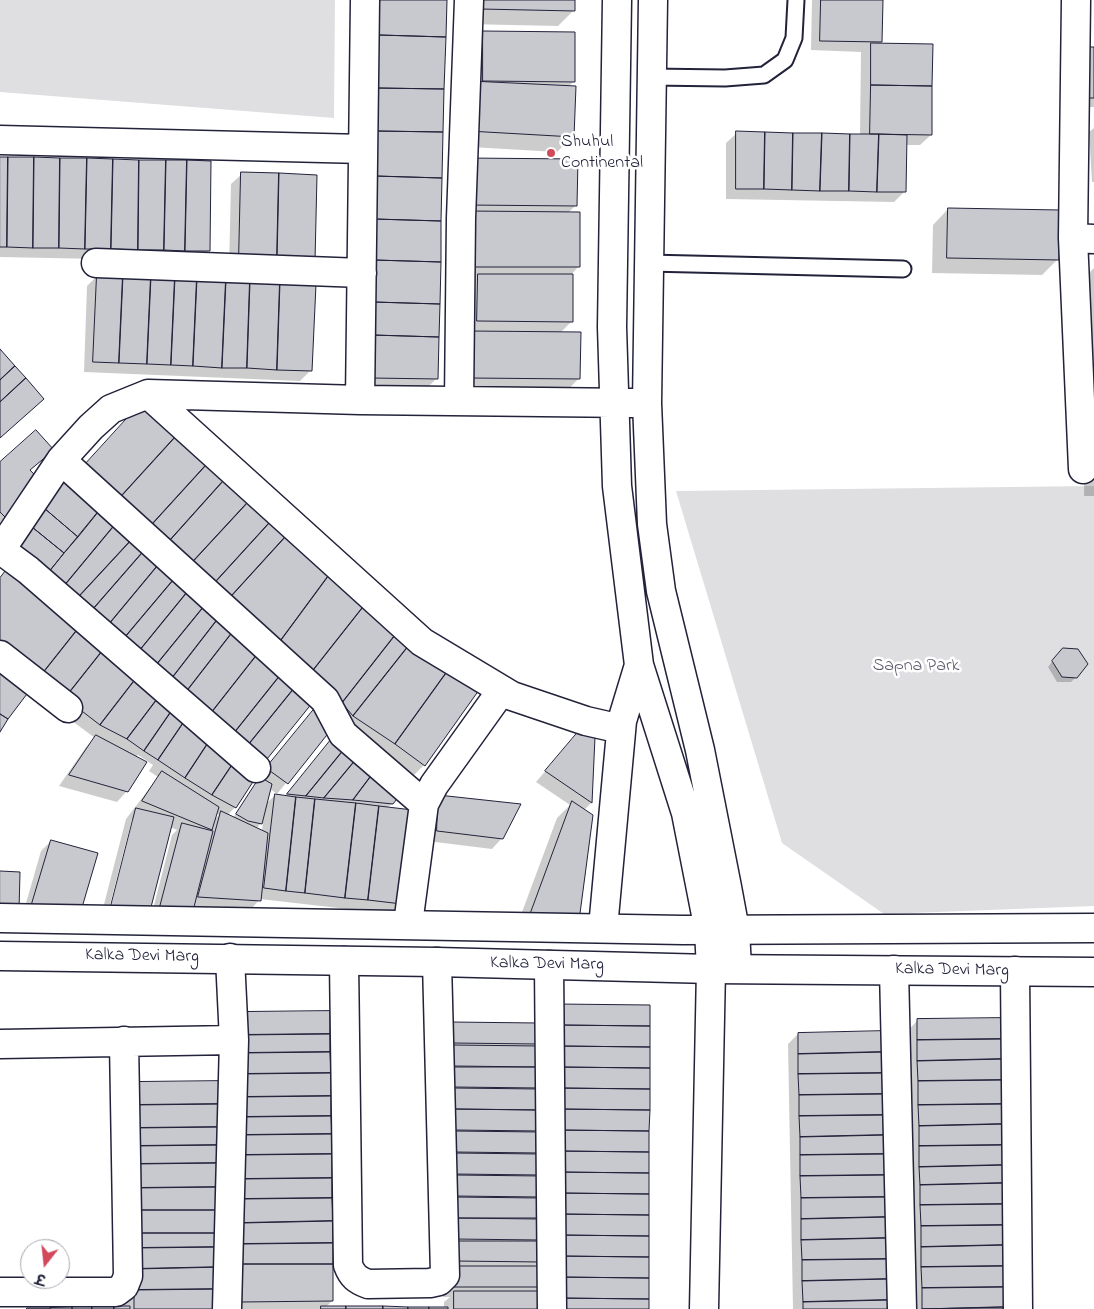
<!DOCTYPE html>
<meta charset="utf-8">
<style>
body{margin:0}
#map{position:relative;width:1094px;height:1309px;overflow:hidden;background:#fff;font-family:"Indie Flower","Playpen Sans Deva",sans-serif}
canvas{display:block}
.north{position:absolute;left:20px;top:1239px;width:50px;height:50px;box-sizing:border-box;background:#fff;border:1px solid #a7a7b1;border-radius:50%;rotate:196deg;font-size:14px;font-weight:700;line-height:20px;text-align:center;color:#22223b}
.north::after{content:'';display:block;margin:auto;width:18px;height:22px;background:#d1495b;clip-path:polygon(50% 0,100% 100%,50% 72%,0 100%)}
</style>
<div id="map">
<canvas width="1094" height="1309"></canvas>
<div class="north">उ</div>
</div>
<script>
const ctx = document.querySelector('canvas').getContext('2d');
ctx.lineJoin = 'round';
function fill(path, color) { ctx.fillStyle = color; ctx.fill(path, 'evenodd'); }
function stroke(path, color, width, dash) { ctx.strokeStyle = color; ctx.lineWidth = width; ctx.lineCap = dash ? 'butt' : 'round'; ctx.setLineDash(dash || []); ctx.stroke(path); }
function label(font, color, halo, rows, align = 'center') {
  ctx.font = font + ' "Indie Flower",sans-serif'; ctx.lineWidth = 5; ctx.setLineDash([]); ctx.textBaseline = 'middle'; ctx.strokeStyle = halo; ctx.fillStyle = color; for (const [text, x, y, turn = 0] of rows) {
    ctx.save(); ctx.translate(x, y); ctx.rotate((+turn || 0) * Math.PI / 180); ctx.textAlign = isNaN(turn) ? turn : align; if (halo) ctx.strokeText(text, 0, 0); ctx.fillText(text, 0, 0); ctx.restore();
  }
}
const green = new Path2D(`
 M0 0H335L334 118 0 92Z
 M1094 486V906L884 914 782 843 676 491Z`);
const shadow = new Path2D(`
 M364 0H444L436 379 426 389 361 388Z
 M466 0H574V10L558 26 465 24Z
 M812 0H882L881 44 931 135 920 145H905L904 192 894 202 726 199V143L737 133 860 135 861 52 811 50Z
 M483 33 574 81 568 87 573 136 557 152 453 146 467 48Z
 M1094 49V107L1075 108Z
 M1094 128V182H1092L1089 132Z
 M0 158 208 251 198 261 0 257Z
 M242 174 316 176 229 268 231 184Z
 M451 175 576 205 568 213 578 267 570 276 572 321 560 333 579 378 564 394 454 393Z
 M948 209 1058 259 1042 275 932 273 933 225Z
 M1094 268V496H1084L1086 276Z
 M98 275 310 371 300 381 84 372 87 286Z
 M52 450 29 471 32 496 0 523V464Z
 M58 486 424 765 414 775 384 754 315 698 262 763 235 807 227 816 233 818 258 780 257 779 315 710 332 726 277 794 269 788 265 805 275 795 285 796 334 737 392 804 387 808 401 904 391 914 260 899 245 916 151 917 172 835 177 830 170 827 148 915 101 916 126 819 158 777 149 771 153 765 138 755 136 757 127 791 117 802 59 786 86 747 95 738 29 689 0 729V577L9 568ZM216 813 219 815 213 821ZM132 819H134L111 912H108ZM263 821 262 832 256 829Z
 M1058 654 1076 677 1071 682H1057L1048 667Z
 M578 733 593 738 591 803 584 810 578 920 515 931 557 818 570 805 536 782Z
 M439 796 502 838 492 849 427 841Z
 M51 841 97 854 22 917 41 851Z
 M917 1021 1008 1309H912L907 1031Z
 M229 1023 332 1301 326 1307 444 1309V1302L450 1297H443L441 1034 537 1043 533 1047H538L539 1239 536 1242 540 1261 534 1267 540 1287 534 1293 540 1309H232Z
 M798 1034 889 1309H793L788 1044Z
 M122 1094 224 1309H52L124 1308Z`);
const building = new Path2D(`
 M380 0H447L446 37 379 35Z
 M480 0H575V11L480 9Z
 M821 0H883L882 42 820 41Z
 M483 31 575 32V82L483 81Z
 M379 35 446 37 444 89 377 88Z
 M871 43 933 44 932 86 871 85Z
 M1085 47H1094V98H1085Z
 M470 81 576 86 574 137 468 131Z
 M871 85 932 86V135L870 134Z
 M377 88 444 89 443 132 376 131Z
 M376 131 443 132 442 178 375 176Z
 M736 131 765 132 764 189H736Z
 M765 132 793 133 792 190 764 189Z
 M793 133H822L820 191 792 190Z
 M822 133 850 134 849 191H820Z
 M850 134H879L877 192 849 191Z
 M879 134 907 135 906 192H877Z
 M0 157H8L7 247H0Z
 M8 157H34L33 248 7 247Z
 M34 157 60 158 59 248H33Z
 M60 158H87L85 249 59 248Z
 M87 158 113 159 111 249H85Z
 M466 158 578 159 577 206 466 205Z
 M113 159 139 160 138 250 111 249Z
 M139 160H166L164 250H138Z
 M166 160H187L185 251 164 250Z
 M187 160 211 161 210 251H185Z
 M241 172 279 173 277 260 239 258Z
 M279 173 317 175 315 261 277 260Z
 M375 176 442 178 441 221 374 219Z
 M948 208 1060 210 1059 260 947 258Z
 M468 211 580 212V267H469Z
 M374 219 441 221V262L374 260Z
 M374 260 441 262 440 304 373 302Z
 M97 274 123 275 119 363 93 362Z
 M478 274H573V322L477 321Z
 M123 275 151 276 147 364 119 363Z
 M151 276 175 277 171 365 147 364Z
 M175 277 197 278 193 366 171 365Z
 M197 278 226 280 222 368 193 366Z
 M226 280 250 281 247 368H222Z
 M250 281 280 282 277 370 247 368Z
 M280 282 316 284 312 371 277 370Z
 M373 302 440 304 439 337 372 335Z
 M469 331 581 332 580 379 469 378Z
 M372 335 439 337 438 379 371 378Z
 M0 349 15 366 0 380Z
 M15 366 26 378 0 402V380Z
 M26 378 44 399 0 438V402Z
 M142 402 178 434 116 502 80 470Z
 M36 430 54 450 30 470 44 485 6 518 0 512V462Z
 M178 434 208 463 146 531 116 502Z
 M208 463 225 479 164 547 146 531Z
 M68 474 103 506 78 537 44 508Z
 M225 479 250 500 188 567 164 547Z
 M250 500 272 520 210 588 188 567Z
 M103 506 118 521 60 591 45 577Z
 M44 508 78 537 64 553 32 527Z
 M272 520 288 534 226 602 210 588Z
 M118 521 136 535 73 603 60 591Z
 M32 527 64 553 45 577 13 554Z
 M288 534 332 571 276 647 226 602Z
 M136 535 149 545 88 615 73 603Z
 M149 545 164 558 105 629 88 615Z
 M164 558 180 572 121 642 105 629Z
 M11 564 81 625 39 678 0 647V578Z
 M332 571 367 602 311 673 276 647Z
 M180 572 193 585 136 655 121 642Z
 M193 585 210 599 153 669 136 655Z
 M210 599 224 611 169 682 153 669Z
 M367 602 396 634 342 703 311 673Z
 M224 611 238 625 183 696 169 682Z
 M81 625 107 645 65 698 39 678Z
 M238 625 263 647 208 717 183 696Z
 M396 634 410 644 353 716 342 703Z
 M410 644 449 669 395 744 353 716Z
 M107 645 141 672 100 725 65 698Z
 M263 647 286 668 231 737 208 717Z
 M1063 648 1078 649 1088 664 1077 678 1062 677 1052 661Z
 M0 660 33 686 8 719 0 714Z
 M286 668 300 681 245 749 231 737Z
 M449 669 479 690 425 766 395 744Z
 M141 672 164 690 127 739 100 725Z
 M300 681 317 697 263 764 245 749Z
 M164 690 177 703 144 751 127 739Z
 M177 703 190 713 158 760 144 751Z
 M315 708 334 726 288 784 266 768Z
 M190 713 214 734 185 778 158 760Z
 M0 714 8 719 0 732Z
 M578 732 595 737 592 803 545 771Z
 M214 734 238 756 212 795 185 778Z
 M96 735 147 762 128 792 69 775Z
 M334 736 346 747 306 796 287 794Z
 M346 747 358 757 324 798 306 796Z
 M238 756 260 771 236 808 212 795Z
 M358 757 374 772 353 800 324 798Z
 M162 771 219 807 212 830 142 801Z
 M374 772 400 795 393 804 353 800Z
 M260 777 272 784 262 824 248 821 236 814Z
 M275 794 296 797 286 891 264 888Z
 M438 795 521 804 503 839 437 831Z
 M296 797 315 799 305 893 286 891Z
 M315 799 356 803 345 898 305 893Z
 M572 801 593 815 579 921 530 915Z
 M356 803 379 806 368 900 345 898Z
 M379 806 413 810 402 904 368 900Z
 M136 808 174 817 149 915 111 906Z
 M221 811 268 833 261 901 198 897Z
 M182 823 213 831 192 915 160 907Z
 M51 840 98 853 78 921 31 907Z
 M0 871 20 872 19 911 0 910Z
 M557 1004 650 1005V1026L557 1025Z
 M330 1011V1034L239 1035V1012Z
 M1004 1018V1039L917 1040V1019Z
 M451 1022 538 1023V1044L451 1043Z
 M557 1025 650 1026V1047L557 1046Z
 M885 1031V1052L798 1054V1033Z
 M330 1034V1052L240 1053 239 1035Z
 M1004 1039 1005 1059 917 1061V1040Z
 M452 1045 540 1046V1067L452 1066Z
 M557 1046 650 1047V1068L557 1067Z
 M330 1052 331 1073 239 1074 240 1053Z
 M885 1052 886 1073 798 1074V1054Z
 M1005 1059V1080L918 1081 917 1061Z
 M452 1067H540V1088L452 1087Z
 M557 1067 650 1068V1089L557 1088Z
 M331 1073V1096L240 1097 239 1074Z
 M886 1073V1094L799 1095 798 1074Z
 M1005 1080 1006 1104 918 1105V1081Z
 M223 1081V1104L132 1105V1082Z
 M453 1088 540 1089V1110L453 1109Z
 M557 1088 650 1089V1110L556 1109Z
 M886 1094 887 1115 799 1116V1095Z
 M331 1096V1116L240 1117V1097Z
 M223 1104V1127L133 1128 132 1105Z
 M1006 1104V1124L919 1126 918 1105Z
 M453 1109 540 1110V1131L453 1130Z
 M556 1109 650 1110 649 1131 556 1130Z
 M887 1115V1135L800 1137 799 1116Z
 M331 1116 332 1134 240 1135V1117Z
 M1006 1124V1145L919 1146V1126Z
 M223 1127 224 1145 133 1146V1128Z
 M556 1130 649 1131V1152L556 1151Z
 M453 1131 540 1132V1153L453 1152Z
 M332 1134V1154L241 1155 240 1135Z
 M887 1135V1154L800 1155V1137Z
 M224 1145V1163L133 1164V1146Z
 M1006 1145 1007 1165 919 1167V1146Z
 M556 1151 649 1152V1173L556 1172Z
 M453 1153 540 1154V1175L452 1174Z
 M332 1154V1178L241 1179V1155Z
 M887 1154 888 1175 800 1176V1155Z
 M224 1163V1187L133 1188V1164Z
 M1007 1165V1183L920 1185 919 1167Z
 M556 1172 649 1173V1194L556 1193Z
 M453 1175 541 1176 540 1197 453 1196Z
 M888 1175V1197L801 1198 800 1176Z
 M332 1178V1198L241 1199V1179Z
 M1007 1183 1008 1204 920 1205V1185Z
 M224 1187V1210H133V1188Z
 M556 1193 649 1194V1215L556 1214Z
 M453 1197 541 1198 540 1218H453Z
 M888 1197 889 1217 801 1219V1198Z
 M332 1198 333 1221 242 1223 241 1199Z
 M1008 1204V1225L921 1226 920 1205Z
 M133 1210H224L225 1233H134Z
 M556 1214 649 1215V1236L556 1235Z
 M889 1217V1238L801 1240V1219Z
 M453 1218 540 1219V1240L453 1239Z
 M333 1221V1243L242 1244V1223Z
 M1008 1225V1245L921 1247V1226Z
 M134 1233H225V1247L134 1248Z
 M556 1235 649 1236V1257L556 1256Z
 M889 1238 890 1259 802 1260 801 1240Z
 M454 1241H541V1262L453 1261Z
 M333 1243V1264H242V1244Z
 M1008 1245 1009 1266 921 1267V1247Z
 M225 1247V1267L134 1269V1248Z
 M556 1256 649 1257V1278L556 1277Z
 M890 1259V1279L802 1281V1260Z
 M242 1264H333V1301L242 1302Z
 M454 1266H541V1287H453Z
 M1009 1266V1287L922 1288 921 1267Z
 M225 1267V1289L134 1290V1269Z
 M556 1277 649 1278V1299L556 1298Z
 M890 1279V1300L803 1302 802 1281Z
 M1009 1287 1010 1307 922 1309V1288Z
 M225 1289 226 1309H134V1290Z
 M454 1291H542L541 1309H454Z
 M556 1298 649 1299V1309H556Z
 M890 1300V1309H803V1302Z
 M92 1306V1309H72V1307Z
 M92 1306H114V1309H92Z
 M114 1306H130V1309H114Z
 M321 1306H346V1309H321Z
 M346 1306H383V1309H346Z
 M383 1306 408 1307V1309H383Z
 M72 1307V1309H50V1308Z
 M408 1307H429V1309H408Z
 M429 1307H448V1309H429Z
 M1010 1307V1309H922Z
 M27 1308H50V1309H27Z`);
const lane = new Path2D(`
 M651 77 725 78 764 75 785 60 794 38 796 0
 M648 263 903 269`);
const street = new Path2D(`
 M617 0 612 327 617 486 639 665 686 813 709 930 711 969 704 1309
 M653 0 647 403 652 524 661 591 700 750 727 887 735 930 737 968
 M0 140 363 149
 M1073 238 1076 0
 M96 263 362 273
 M148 394 422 642 512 696 586 721 621 729
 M360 400 365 0
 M459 401 461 218 469 0
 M61 460 325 700 343 734 424 804
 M1083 469 1073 238 1094 239
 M1 550 28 570 256 768
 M0 551 61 460 91 427 111 409 148 394 360 400 633 403
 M0 655 68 708
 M408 924 424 804 434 785 502 690
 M603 928 622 721 639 665
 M344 961 348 1265C352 1276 357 1280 368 1284L430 1283 439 1281 445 1275 437 962
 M549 965 552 1309
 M894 970 902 1309
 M1015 971 1018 1309
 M0 1044 234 1040
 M0 1292H116L124 1286 128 1276 124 1041
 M227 1309 234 1040 230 958`);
const secondary = new Path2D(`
 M0 918 683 930 1094 928
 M0 956 437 962 711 969 1094 972`);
const markers = [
 [551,153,5,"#d1495b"]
];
const poiNames = [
 ["Shuhul",561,143],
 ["Continental",561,164]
];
const parkNames = [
 ["Sapna Park",916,667]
];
const streetNames = [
 ["Kalka Devi Marg",142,957,1],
 ["Kalka Devi Marg",547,965,1],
 ["Kalka Devi Marg",952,971,1]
];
fill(green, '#dfdfe2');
fill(shadow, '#0003');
fill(building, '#c8c8cf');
stroke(building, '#22223b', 1);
stroke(lane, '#22223b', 19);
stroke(street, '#22223b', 31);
stroke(secondary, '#22223b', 31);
stroke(lane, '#fff', 15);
stroke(street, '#fff', 28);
stroke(secondary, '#fff', 28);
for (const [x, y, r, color] of markers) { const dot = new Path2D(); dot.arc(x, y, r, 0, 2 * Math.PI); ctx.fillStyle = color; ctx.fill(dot); stroke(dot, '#fff', 2); }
label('18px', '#22223b', '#fff', poiNames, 'left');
label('18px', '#5b5b6d', '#fff', parkNames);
label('18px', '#22223b', '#fff', streetNames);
</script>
